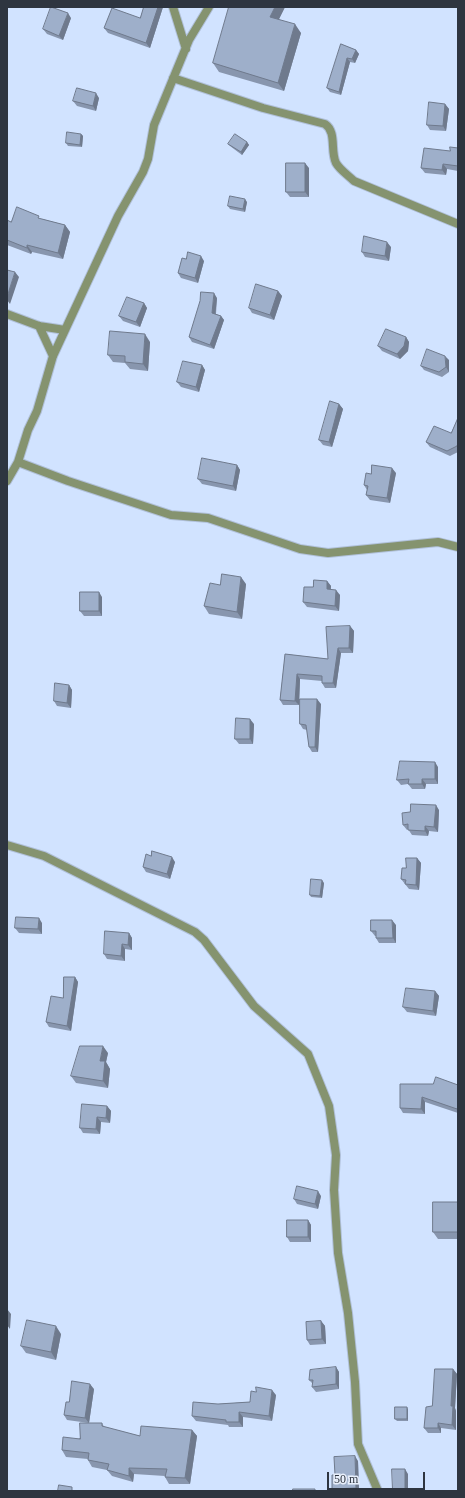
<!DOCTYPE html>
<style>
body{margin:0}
#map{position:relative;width:465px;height:1498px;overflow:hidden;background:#d1e3ff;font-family:"Times New Roman",serif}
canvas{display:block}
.frame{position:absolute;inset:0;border:8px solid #2e3540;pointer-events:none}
.scale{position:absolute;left:327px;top:1472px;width:98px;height:18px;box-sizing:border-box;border:2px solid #2e3540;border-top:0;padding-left:5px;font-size:12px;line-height:14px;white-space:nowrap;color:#2e3540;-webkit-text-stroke:3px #e8effb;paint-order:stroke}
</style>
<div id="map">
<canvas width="465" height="1498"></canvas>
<div class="frame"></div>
<div class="scale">50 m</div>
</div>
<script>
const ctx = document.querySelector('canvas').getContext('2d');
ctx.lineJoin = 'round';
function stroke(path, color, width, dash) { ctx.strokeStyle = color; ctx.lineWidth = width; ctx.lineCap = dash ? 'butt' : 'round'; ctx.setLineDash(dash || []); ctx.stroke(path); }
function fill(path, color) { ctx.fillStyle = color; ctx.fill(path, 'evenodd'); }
const minor = new Path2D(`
 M173 7 186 49
 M173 78 263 108 325 124C337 132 330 151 336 163 340 170 348 175 354 181L458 224
 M7 314 39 326 65 330
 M39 326 53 356
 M18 462 68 481 171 515 208 518 300 549 328 553 438 542 458 547
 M7 481 18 462 28 430 37 411 53 356 118 216 143 172 148 159 154 125 189 40 209 7
 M7 845 44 856 195 932 204 940 254 1006 308 1054 329 1106 336 1155 334 1190 338 1253 348 1313 355 1382 358 1444 378 1491`);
const wall = new Path2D(`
 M144 7H163L150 48 108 33 104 28 140 18Z
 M229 7H285L279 19 301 33 284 91 219 72 213 63Z
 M71 18 63 40 47 34 43 29Z
 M341 44 356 50 359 54 355 63 350 62 341 95 330 92 327 88Z
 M99 98 96 111 77 106 73 101Z
 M445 104 449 109 446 131 430 130 427 125Z
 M81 134 83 136 82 147 68 146 66 143Z
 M247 142 249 145 242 155 230 146 228 144Z
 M458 148V171L447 169 446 175 425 173 421 168 450 151Z
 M309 168V197H290L286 192Z
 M247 202 245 212 230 209 228 206Z
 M42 219 65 225 70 232 63 259 32 252 31 254 7 245V220L11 222Z
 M391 247 389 261 365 257 362 252Z
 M186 259 204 261 198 283 181 278 178 273Z
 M278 291 282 296 274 320 252 313 249 308Z
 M217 298 216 314 221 316 224 320 214 349 192 342 189 337Z
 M144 303 147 308 140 327 123 321 119 316Z
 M406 337 409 342 408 351 400 359 382 351 378 346Z
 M150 342 148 371 130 369 125 363 113 362 108 355Z
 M449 360V372L442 377 424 370 421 366Z
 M202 365 205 370 199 392 181 387 177 382Z
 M339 404 343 409 332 447 323 445 319 440Z
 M458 418V452L450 456 430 447 426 442 451 433Z
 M237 465 240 470 236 491 202 484 198 479Z
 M396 473 390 503 370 500 366 495 367 490 364 485 371 474Z
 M327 581 331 586V590L340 595 339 611 307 607 303 602 313 587Z
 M246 584 242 619 209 614 204 606 220 585Z
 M102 597V616H84L80 611Z
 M350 626 354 631 353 653H341L336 688H325L322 683V681L300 679 299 705H283L280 700 285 654 328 659Z
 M69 685 72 690 71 708 57 706 54 701Z
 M321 704 318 752H312L309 747 307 730 303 729 300 724Z
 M254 724 253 744H239L235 739Z
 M438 767V784H426L425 789H412L408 784 401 785 397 780Z
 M439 810 438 832 429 831 428 836 412 835 408 829 407 830 403 825Z
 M151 856 175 862 170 879 146 872 143 867Z
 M417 858 421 863 419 890 409 889 401 879 406 868Z
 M324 883 322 898 311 897 310 895Z
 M42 923V934L19 933 15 928Z
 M396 925V943H379L376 938V936H375L371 931Z
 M129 933 132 938V950L125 949V961L107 959 104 954Z
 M75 977 78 982 71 1031 49 1027 46 1022 63 998Z
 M435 991 439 996 436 1016 407 1012 403 1007Z
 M108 1053 106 1062 110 1069 108 1088 76 1083 71 1076Z
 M400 1084 458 1085V1113L425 1102V1114L403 1113 400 1108Z
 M107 1106 111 1111 110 1123 101 1122 100 1134 83 1133 80 1128Z
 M321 1196 318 1209 297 1204 294 1199Z
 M458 1202V1239H438L433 1232Z
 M308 1220 311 1225V1242H290L287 1237Z
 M321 1321 325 1326 326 1344 310 1345 307 1340Z
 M61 1334 56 1360 26 1353 21 1346Z
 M336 1367 339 1372V1389L316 1392 312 1387 313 1384 309 1380Z
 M453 1369 457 1374 455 1408 456 1411V1430L441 1428V1433H428L424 1428 432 1406Z
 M94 1389 89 1423 67 1420 64 1415 69 1402Z
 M276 1395 272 1421 243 1417V1427H229L228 1425 196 1421 192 1416 218 1404 250 1402Z
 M407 1407 408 1410V1421H397L395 1419Z
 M102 1423 104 1427 140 1436 192 1430 197 1436 190 1484H169L165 1477V1476L134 1474 133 1482 112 1476 107 1470 92 1467 88 1460V1459L66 1457 62 1450Z
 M358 1461 359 1491H334L332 1489 335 1475Z`);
const shadedWall = new Path2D(`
 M158 7H163L150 48 146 43Z
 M275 7H285L276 25 270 17Z
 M68 13 71 18 63 40 59 36Z
 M295 24 301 33 284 91 278 83Z
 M356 50 359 54 355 63 352 59Z
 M347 58 350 62 341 95 339 92Z
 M96 93 99 98 96 111 93 106Z
 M445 104 449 109 446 131 443 126Z
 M81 134 83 136 82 147 80 145Z
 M247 142 249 145 242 155 241 152Z
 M305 163 309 168V197L305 192Z
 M443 164 447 169 446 175 442 170Z
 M245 199 247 202 245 212 243 209Z
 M65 225 70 232 63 259 58 253Z
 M387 242 391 247 389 261 385 256Z
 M27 245 32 252 31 254 27 248Z
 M201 256 204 261 198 283 195 278Z
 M15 272 19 277 10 304 7 300V297Z
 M278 291 282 296 274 320 270 315Z
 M214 293 217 298 215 317 212 313Z
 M144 303 147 308 140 327 136 322Z
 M221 316 224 320 214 349 210 345Z
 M145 334 150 342 148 371 143 364Z
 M406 337 409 342 408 351 400 359 397 354Z
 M445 356 449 360V372L446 367Z
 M202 365 205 370 199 392 196 387Z
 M339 404 343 409 332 447 329 442Z
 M237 465 240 470 236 491 233 486Z
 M392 468 396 473 390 503 387 498Z
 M241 577 246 584 242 619 237 612Z
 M327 581 331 586 330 594 327 589Z
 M336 590 340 595 339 611 335 606Z
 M99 592 102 597V616L99 611Z
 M350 626 354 631 353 653 349 648Z
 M338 648 341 653 336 688 333 683Z
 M297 674 300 679 299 705 295 701Z
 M69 685 72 690 71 708 67 703Z
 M317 699 321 704 318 752 315 747Z
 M250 719 254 724 253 744 250 739Z
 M435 762 438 767V784L435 779Z
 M422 779 426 784 425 789 422 784Z
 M436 805 439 810 438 832 434 827Z
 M425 826 429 831 428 836 425 831Z
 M172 857 175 862 170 879 167 874Z
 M417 858 421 863 419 890 416 885Z
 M322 880 324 883 322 898 320 896Z
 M39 918 42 923V934L38 929Z
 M392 920 396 925V943L393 938Z
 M129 933 132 938V950L128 945Z
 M122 944 125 949V961L121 956Z
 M75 977 78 982 71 1031 67 1026Z
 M435 991 439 996 436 1016 433 1011Z
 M103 1046 108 1053 106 1062 110 1069 108 1088 103 1081 100 1061Z
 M422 1097 425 1102V1114L421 1109Z
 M107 1106 111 1111 110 1123 106 1118Z
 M97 1117 101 1122 100 1134 96 1129Z
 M318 1191 321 1196 318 1209 315 1204Z
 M308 1220 311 1225V1242L308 1237Z
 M7 1309 11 1314 10 1329 7 1325Z
 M321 1321 325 1326 326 1344 322 1339Z
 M56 1326 61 1334 56 1360 51 1352Z
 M336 1367 339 1372V1389L336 1384Z
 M453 1369 457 1374 455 1408 456 1411V1430L452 1425 451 1406Z
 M90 1384 94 1389 89 1423 85 1418Z
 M272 1390 276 1395 272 1421 269 1416Z
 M407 1407 408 1410V1421L407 1419Z
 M239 1412 243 1417V1427L239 1422Z
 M438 1423 441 1428V1433L438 1428Z
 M192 1430 197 1436 190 1484 185 1478Z
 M355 1456 358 1461 359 1491H358L356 1488Z
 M129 1468 134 1474 133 1482 129 1476Z
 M405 1469 408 1474V1491H405Z`);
const building = new Path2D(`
 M51 7 68 13 59 36 43 29Z
 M144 7H158L146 43 104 28 112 8 140 18Z
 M229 7H275L270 17 295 24 278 83 213 63Z
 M341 44 356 50 352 59 347 58 339 92 327 88Z
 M77 88 96 93 93 106 73 101Z
 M429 102 445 104 443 126 427 125Z
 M67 132 81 134 80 145 66 143Z
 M235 134 247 142 241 152 228 144Z
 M450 147 458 148V166L443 164 442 170 421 168 424 148 450 151Z
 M286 163H305V192H286Z
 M230 196 245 199 243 209 228 206Z
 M17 207 39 216 38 218 65 225 58 253 27 245V248L7 240V220L11 222Z
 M364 236 387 242 385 256 362 252Z
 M188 252 201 256 195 278 178 273 182 258 186 259Z
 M7 270 15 272 7 297Z
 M256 284 278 291 270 315 249 308Z
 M201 292 214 293 212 313 221 316 210 345 189 337 200 301Z
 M127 297 144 303 136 322 119 316Z
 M386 329 406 337 404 346 397 354 378 346Z
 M110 331 145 334 143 364 125 362V356L108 355Z
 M427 349 445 356 446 367 439 372 421 366Z
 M183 361 202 365 196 387 177 382Z
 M330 401 339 404 329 442 319 440Z
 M458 418V443L457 446 447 451 426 442 434 426 451 433Z
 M202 458 237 465 233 486 198 479Z
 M372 465 392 468 387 498 366 495 368 486 364 485 366 473 371 474Z
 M222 574 241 577 237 612 204 606 210 583 220 585Z
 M314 580 327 581V589L336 590 335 606 303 602 304 587H313Z
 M80 592H99V611H80Z
 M350 626 349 648H338L333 683H322V676L297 674 295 701 280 700 285 654 328 659 326 627Z
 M55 683 69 685 67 703 54 701Z
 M300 699H317L315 747H309L306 725 300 724Z
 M236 718 250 719V739H235Z
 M400 761 435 762V779H422V784H408L409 779 397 780Z
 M411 804 436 805 434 827 425 826V831L408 830V824L403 825 402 813 410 812Z
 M152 851 172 857 167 874 143 867 146 854 151 856Z
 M406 858H417L416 885 405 884 406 880 401 879 402 868H406Z
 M311 879 322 880 320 896 310 895Z
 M16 917 39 918 38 929 15 928Z
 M371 920H392L393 938H376V931H371Z
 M105 931 129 933 128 945 122 944 121 956 104 954Z
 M64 977H75L67 1026 46 1022 51 996 63 998Z
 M406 988 435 991 433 1011 403 1007Z
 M80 1046H103L100 1061H105L103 1081 71 1076Z
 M436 1077 458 1085V1107L457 1109 422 1097 421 1109 400 1108V1084H433Z
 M82 1104 107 1106 106 1118 97 1117 96 1129 80 1128Z
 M297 1186 318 1191 315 1204 294 1199Z
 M433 1202H458V1232H433Z
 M287 1220H308V1237H287Z
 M27 1320 56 1326 51 1352 21 1346Z
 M321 1321 322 1339 307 1340 306 1322Z
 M336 1367V1384L312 1387 313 1380H309L310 1370Z
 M435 1369H453L451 1406H453L452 1425 438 1423V1428H424L426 1407 432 1406Z
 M72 1381 90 1384 85 1418 64 1415 66 1402H69Z
 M256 1387 272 1390 269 1416 239 1412V1422H226V1420L192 1416 193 1402 218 1404 250 1402 251 1391 256 1392Z
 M395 1407H407V1419H395Z
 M80 1423H102V1426L140 1436 141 1426 192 1430 185 1478 165 1477 167 1469 129 1468V1476L107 1470 109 1464 88 1460 89 1453 62 1450 63 1437 80 1439Z
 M355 1456 356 1488 332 1489V1475H335L334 1457Z
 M392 1469H405V1491H393Z
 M59 1485 72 1487V1491H58Z
 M293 1489H315V1491H293Z`);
stroke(minor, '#b0c0d9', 10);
stroke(minor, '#85936f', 8);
fill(wall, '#8896ae');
fill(shadedWall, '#6f7a8d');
fill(building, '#9eafca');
stroke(building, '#6f7a8d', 1);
</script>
